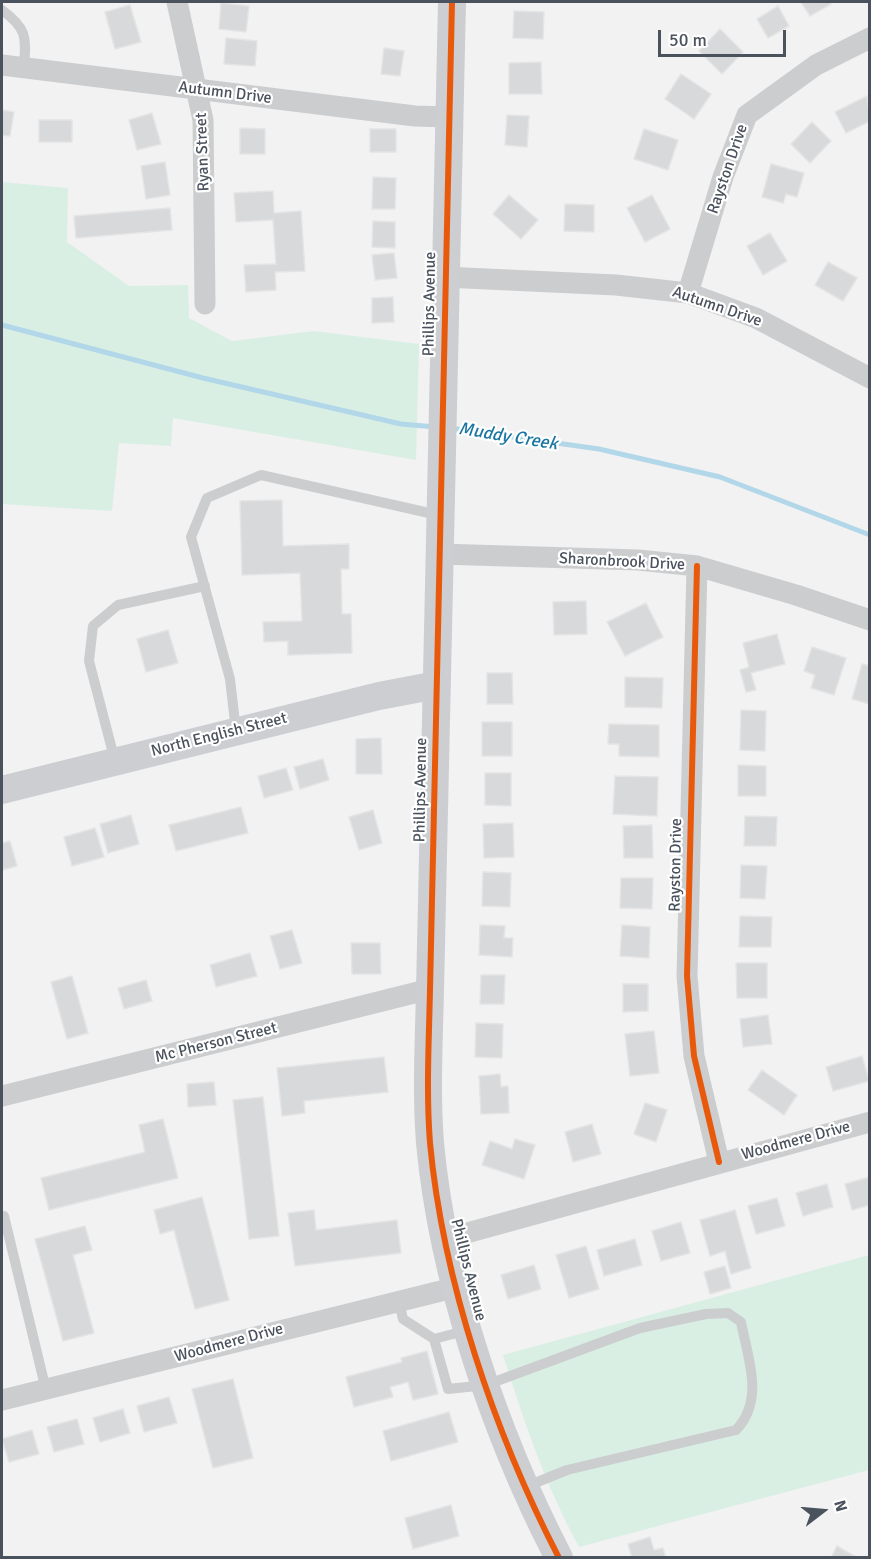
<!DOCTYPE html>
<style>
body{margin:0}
#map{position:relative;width:871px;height:1559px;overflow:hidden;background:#f2f2f2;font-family:Signika,sans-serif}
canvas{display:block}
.frame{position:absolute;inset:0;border:3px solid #4a525d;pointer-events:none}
.north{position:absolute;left:793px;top:1481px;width:60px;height:60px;-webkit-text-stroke:4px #fff;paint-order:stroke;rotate:74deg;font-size:16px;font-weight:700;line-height:24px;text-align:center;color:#4a525d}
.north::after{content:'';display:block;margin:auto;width:21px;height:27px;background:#4a525d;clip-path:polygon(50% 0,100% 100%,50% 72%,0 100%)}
.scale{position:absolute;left:658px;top:30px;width:128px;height:27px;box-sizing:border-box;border:3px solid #4a525d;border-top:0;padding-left:8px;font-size:18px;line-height:21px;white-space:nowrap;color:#4a525d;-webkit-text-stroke:4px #fff;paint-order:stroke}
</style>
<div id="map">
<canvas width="871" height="1559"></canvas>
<div class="frame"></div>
<div class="north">N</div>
<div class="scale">50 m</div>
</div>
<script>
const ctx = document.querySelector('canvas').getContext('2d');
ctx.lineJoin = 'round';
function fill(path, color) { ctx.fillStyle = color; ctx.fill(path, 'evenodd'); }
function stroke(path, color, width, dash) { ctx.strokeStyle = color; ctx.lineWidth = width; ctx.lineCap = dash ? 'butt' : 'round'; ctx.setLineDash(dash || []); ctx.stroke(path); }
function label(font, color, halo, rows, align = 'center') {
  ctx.font = font + ' Signika,sans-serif'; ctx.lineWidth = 4.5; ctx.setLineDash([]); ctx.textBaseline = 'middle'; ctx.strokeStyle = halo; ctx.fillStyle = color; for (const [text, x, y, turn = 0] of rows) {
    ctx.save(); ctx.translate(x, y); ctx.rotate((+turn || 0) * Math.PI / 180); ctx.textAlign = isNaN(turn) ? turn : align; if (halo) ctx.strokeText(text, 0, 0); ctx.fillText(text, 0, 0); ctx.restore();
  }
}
const green = new Path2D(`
 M2 182 68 188 67 242 129 286 188 285 189 318 232 341 314 331 419 344 416 460 173 418 171 446 119 443 112 511 2 504Z
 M869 1255V1470L579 1547C544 1482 525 1424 503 1355Z`);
const stream = new Path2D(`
 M2 325 203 378 401 424 435 427
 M450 428 599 449 720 477 870 535`);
const building = new Path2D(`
 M801 2H830L831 4 810 16Z
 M221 3 249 6 246 32 219 29Z
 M130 5 141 42 115 49 105 12Z
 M778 6 789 26 768 38 757 19Z
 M514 11 544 12 543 39 513 38Z
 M720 29 743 52 722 74 699 51Z
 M226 38 257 41 255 66 224 64Z
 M384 48 404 51 400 76 381 74Z
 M541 62 542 94H509V63Z
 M681 74 711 94 694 119 665 99Z
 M867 96 870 121 846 133 835 112Z
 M2 110 14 112 10 136 2 135Z
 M152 113 161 144 137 150 129 120Z
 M507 115 529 116 527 147 505 145Z
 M39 120H72V142H39Z
 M812 122 831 141 810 163 791 144Z
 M240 128 265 129V154H240Z
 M370 129H396V152H370Z
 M644 129 678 140 668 170 634 159Z
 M165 162 170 195 146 199 141 166Z
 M771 164 804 173 797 197 786 194 783 203 762 197Z
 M373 177 396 178 395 209H372Z
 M273 191 274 213 301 211 305 271 275 272 276 290 246 292 244 265 276 264 273 220 236 222 234 193Z
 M509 195 538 220 521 239 493 214Z
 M652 195 670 229 645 242 627 208Z
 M565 204 594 205V232L564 231Z
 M170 208 172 230 76 238 74 216Z
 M373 221 395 222V248L372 247Z
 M770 233 787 261 763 275 747 246Z
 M394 253 397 278 375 280 372 255Z
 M828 262 857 278 843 301 815 285Z
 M393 297 394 322 372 323V298Z
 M282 500 283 546 349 544V569H341L342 614H351L352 653 288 655V641L264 642 263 622 302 621 300 573 242 575 240 501Z
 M586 601 587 634 554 635 553 602Z
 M646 603 663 637 625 656 607 622Z
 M168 630 178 663 146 672 137 639Z
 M777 634 785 664 751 673 756 690 746 692 740 670 749 667 743 643Z
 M812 647 846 658 834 695 811 688 815 675 804 671Z
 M862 664 870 666V704L852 699Z
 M487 673H512L513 704H487Z
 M625 677 663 678 662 708 625 707Z
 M741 710 766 711 765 751 740 750Z
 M482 722H512V756H482Z
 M609 724 659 725V757L619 756V744H608Z
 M381 738 382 774H356V739Z
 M323 759 329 780 300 789 294 767Z
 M738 765 766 766V796H738Z
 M286 768 293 790 264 798 258 776Z
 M485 773H511V806L485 805Z
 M615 776 658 777 657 816 613 814Z
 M241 807 248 833 176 851 169 825Z
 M373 810 382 843 359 850 349 817Z
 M131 815 139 844 108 853 100 824Z
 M745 816 777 817 776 846H744Z
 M513 823 514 857 484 858 483 824Z
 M652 825 653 858H624L623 826Z
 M95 828 104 857 72 866 64 837Z
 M10 841 17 866 2 870V843Z
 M741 865 767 866 765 899 740 898Z
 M483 872 511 873 510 907 482 906Z
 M621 878H653L652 909 620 908Z
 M740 916 772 917 771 947H739Z
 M480 925 505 926 504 938H513L512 957 479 955Z
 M622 925 650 927 649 958 620 956Z
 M292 930 302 963 280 969 270 936Z
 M351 943H380L381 974H352Z
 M250 953 257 976 216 987 210 965Z
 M736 963H767V998H737Z
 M481 975H505L504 1004H480Z
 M72 976 88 1033 67 1039 51 982Z
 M146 980 152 1001 124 1009 118 988Z
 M623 984H648V1011L623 1012Z
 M768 1015 772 1044 743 1047 740 1019Z
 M476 1023 503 1024 502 1058 475 1057Z
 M654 1031 659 1073 630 1076 625 1034Z
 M862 1056 869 1081 833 1091 826 1067Z
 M384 1057 388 1092 304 1101 305 1113 282 1116 277 1068Z
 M762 1070 797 1095 784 1115 748 1090Z
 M500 1074 501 1087 508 1086 509 1113 481 1114 479 1076Z
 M214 1082 216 1105 188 1107 187 1084Z
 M263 1097 279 1236 249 1239 233 1100Z
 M645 1103 667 1110 656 1142 634 1134Z
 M163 1119 178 1178 49 1210 41 1178 145 1152 139 1125Z
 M592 1124 601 1154 573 1162 565 1132Z
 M515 1139 535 1145 524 1179 482 1165 490 1141 512 1149Z
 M870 1177V1205L852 1210 845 1184Z
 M827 1184 833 1207 803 1216 796 1193Z
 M202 1197 229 1300 195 1309 174 1230 160 1234 154 1210Z
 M777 1198 785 1226 756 1234 748 1206Z
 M314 1210 316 1230 397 1220 401 1253 295 1266 288 1213Z
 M735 1210 751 1268 731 1274 725 1251 710 1256 700 1220Z
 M681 1222 690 1253 661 1261 652 1231Z
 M85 1226 92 1250 73 1255 94 1333 63 1341 35 1239Z
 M635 1239 642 1265 604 1276 597 1250Z
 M586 1246 599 1289 569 1298 556 1255Z
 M534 1265 541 1289 508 1299 501 1275Z
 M725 1266 731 1288 710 1294 704 1272Z
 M427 1351 438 1394 413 1400 408 1382 390 1387 393 1397 354 1407 346 1377 402 1362 401 1358Z
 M233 1379 253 1458 213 1468 192 1389Z
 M169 1397 177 1423 144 1432 137 1406Z
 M123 1409 130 1433 100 1442 93 1418Z
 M449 1412 458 1442 391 1461 383 1431Z
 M77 1419 84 1444 54 1452 47 1427Z
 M32 1430 39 1454 9 1462 2 1439Z
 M451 1505 459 1536 413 1549 405 1518Z
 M650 1537 654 1550 663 1548 666 1558H632L628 1544Z
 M837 1546 858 1558H831Z`);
const lane = new Path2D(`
 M2 10C28 29 26 38 24 68
 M236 731 230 679 191 537 207 498 261 475 438 515
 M115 761 89 661 93 626 118 605 205 586
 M4 1216 46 1390
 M399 1302 403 1319 434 1339 448 1389 486 1385 640 1328 706 1314 728 1313 741 1322C748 1359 765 1400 736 1430L567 1470 525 1487
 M434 1339 468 1330`);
const street = new Path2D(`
 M177 2 203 120 205 304
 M2 65 415 116 449 117
 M444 277 616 285 688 293 756 318 870 378
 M688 293 723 177 747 115 816 65 870 38
 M439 554 638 560 697 566 796 595 870 620
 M697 566 687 976 694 1056 719 1162
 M2 1096 430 989
 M445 1239 870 1122
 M2 1400 457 1287`);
const secondary = new Path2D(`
 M452 2 430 989C429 1040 426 1092 430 1143 443 1282 495 1434 559 1558
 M2 790 379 696 437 685`);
const cycleway = new Path2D(`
 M452 2 430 989C429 1040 426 1092 430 1143 443 1282 495 1434 559 1558
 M697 566 687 976 694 1056 719 1162`);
const streetNames = [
 ["Autumn Drive",225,93,7],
 ["Ryan Street",203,152,-92],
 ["Rayston Drive",728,169,-71],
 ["Phillips Avenue",430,304,-89],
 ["Autumn Drive",717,307,19],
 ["Sharonbrook Drive",622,562,3],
 ["North English Street",219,735,-14],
 ["Phillips Avenue",421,790,-89],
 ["Rayston Drive",676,865,-89],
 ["Mc Pherson Street",216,1043,-14],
 ["Woodmere Drive",796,1141,-15],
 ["Phillips Avenue",468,1270,76],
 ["Woodmere Drive",229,1343,-15]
];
const waterNames = [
 ["Muddy Creek",508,437,9]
];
fill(green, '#d9efe4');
stroke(stream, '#b2d7e9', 5);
fill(building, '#d8d9db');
stroke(building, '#e4e4e5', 1.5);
stroke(lane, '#cccdcf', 10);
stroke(street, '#cccdcf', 21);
stroke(secondary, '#ccced1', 28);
stroke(cycleway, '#e8590c', 6);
label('16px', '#4a525d', '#fff', streetNames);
label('italic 18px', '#1977a1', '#fff', waterNames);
</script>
